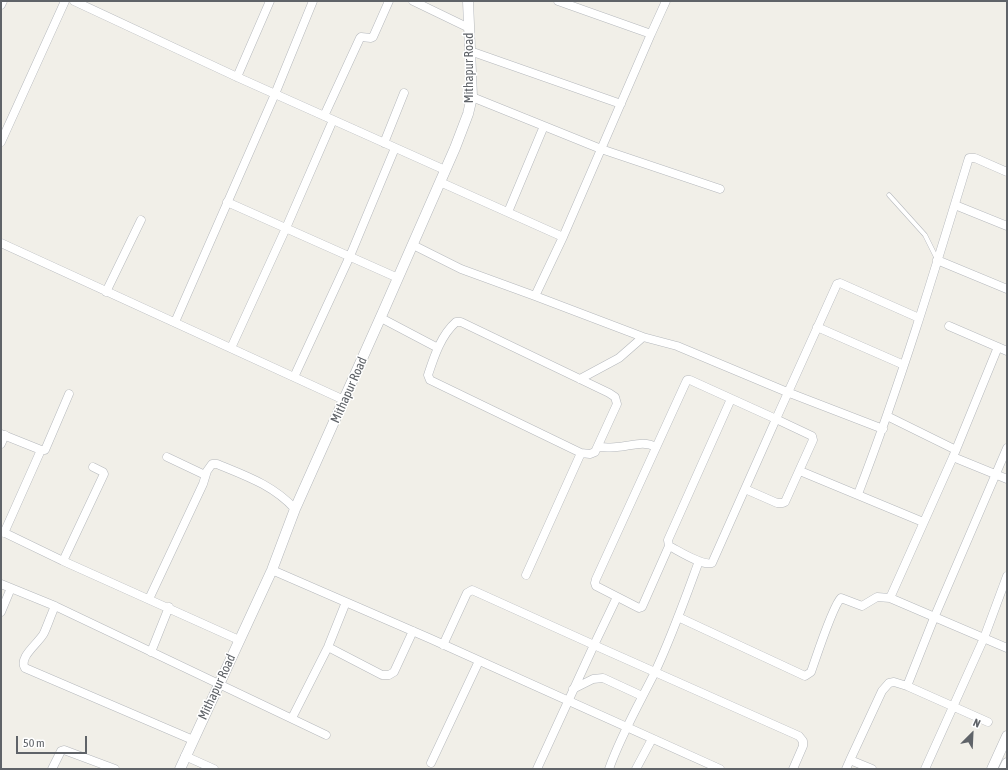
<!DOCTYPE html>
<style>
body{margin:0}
#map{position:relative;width:1008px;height:770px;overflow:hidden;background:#f1efe8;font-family:"Asap Condensed",sans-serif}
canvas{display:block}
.frame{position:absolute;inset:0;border:2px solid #5f6368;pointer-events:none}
.north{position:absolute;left:952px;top:714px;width:40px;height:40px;-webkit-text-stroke:3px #fff;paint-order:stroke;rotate:24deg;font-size:11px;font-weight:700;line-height:16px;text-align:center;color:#5f6368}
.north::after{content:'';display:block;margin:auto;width:14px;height:18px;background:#5f6368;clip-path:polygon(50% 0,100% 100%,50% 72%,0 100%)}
.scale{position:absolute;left:16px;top:736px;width:71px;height:18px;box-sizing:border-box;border:2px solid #5f6368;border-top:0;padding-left:5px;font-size:12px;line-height:14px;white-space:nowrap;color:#5f6368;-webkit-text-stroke:3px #fff;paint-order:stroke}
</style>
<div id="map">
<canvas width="1008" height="770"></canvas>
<div class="frame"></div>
<div class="north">N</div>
<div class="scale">50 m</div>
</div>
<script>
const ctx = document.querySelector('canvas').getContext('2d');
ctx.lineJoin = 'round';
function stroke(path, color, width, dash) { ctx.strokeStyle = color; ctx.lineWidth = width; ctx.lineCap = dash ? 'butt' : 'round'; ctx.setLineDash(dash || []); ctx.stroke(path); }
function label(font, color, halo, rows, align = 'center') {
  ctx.font = font + ' "Asap Condensed",sans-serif'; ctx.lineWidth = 3; ctx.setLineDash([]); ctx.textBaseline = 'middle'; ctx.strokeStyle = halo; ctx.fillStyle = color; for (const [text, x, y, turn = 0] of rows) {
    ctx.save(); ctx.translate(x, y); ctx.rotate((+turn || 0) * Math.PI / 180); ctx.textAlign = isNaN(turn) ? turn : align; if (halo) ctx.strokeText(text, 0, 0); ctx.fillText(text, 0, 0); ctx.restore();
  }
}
const service = new Path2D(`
 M889 195 925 235 937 259`);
const minor = new Path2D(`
 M74 1 237 77 445 170
 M413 1 469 28
 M558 1 651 34 666 1
 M1 5 3 1
 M470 51 621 104
 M237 77 270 1
 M472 97 601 149 720 189
 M324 116 360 38 361 37 371 38 373 37 389 1
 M1 142 65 1
 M384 143 404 93
 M440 182 563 237
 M227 202 398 278
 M955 205 1007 226
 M508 212 544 126
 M1 243 344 400
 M413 245 461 269 535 296
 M937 260 1007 289
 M106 292 141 220
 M381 318 438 348
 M175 322 275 94 313 1
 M456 322H461L609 393 615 397 617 404 595 452 590 454 581 453 430 380 428 375C434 357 441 335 456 322Z
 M949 326 1007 351
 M817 327 904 365
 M643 337 535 296 563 237 651 34
 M231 348 286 228 333 120
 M294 377 350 256 395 148
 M580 379 619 358 643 337 677 346 787 392 883 429
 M887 416 956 450
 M1 434 41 450H45L69 394
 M1 444 5 435
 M598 447C604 447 611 448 617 447 631 446 644 440 656 447
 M167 457 205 475
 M953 457 1007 479
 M800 471 923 522
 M745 489 777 503H783L785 502 813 440 812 436 776 419 837 284 840 283 919 318
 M858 494C900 385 934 273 968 161L969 158H975L1007 172
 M1 531 63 561 239 640
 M4 533 41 450
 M669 546C679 551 702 566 712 563L776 419 690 380H687L686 382 596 579 595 583 596 586 639 608 642 607 669 546 668 540 731 399
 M63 561 104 474 103 472 93 467
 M272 570 431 639 720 769
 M526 575 581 453
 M1 584 55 606 326 735
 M617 597 594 645 799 736 803 741V746L793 769
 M890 598 953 457 998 347
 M149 599 203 484 207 471 212 464H217C246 476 273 485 295 509
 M55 606C51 615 48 624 44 633 39 643 18 657 25 668L193 740
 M1 612 11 588
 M678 617 805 676 811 672C816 658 833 605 841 598L862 606 877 597 890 598 1007 648
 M443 645 467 593 472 590 594 645 537 769
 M328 647 382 675H389L394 672 413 631
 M151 652 169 607
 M907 686 934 618 1007 448
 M573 689 593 679 603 678 642 696
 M292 718 328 647 346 602
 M185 756 214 769
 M850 760 882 691 889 683 894 682 907 686 988 722
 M431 763 479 661
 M52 769 61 751 64 750 115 769
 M609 769C621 735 639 704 655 672 672 636 685 599 699 561
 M636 769 652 739
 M846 769 850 760 872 769
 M925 769 984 638 1007 576`);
const tertiary = new Path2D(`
 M180 769 272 570 295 509 383 312 455 148 468 114 472 97 468 1
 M992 769 1007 736
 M1004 769 1007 763`);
const streetNames = [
 ["Mithapur Road",469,68,-90],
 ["Mithapur Road",349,390,-66],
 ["Mithapur Road",217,687,-65]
];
stroke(service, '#b5b8bc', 5);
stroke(minor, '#b5b8bc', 9);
stroke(tertiary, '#b5b8bc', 11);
stroke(service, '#fff', 4);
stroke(minor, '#fff', 8);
stroke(tertiary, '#fff', 10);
label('13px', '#5f6368', '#fff', streetNames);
</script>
